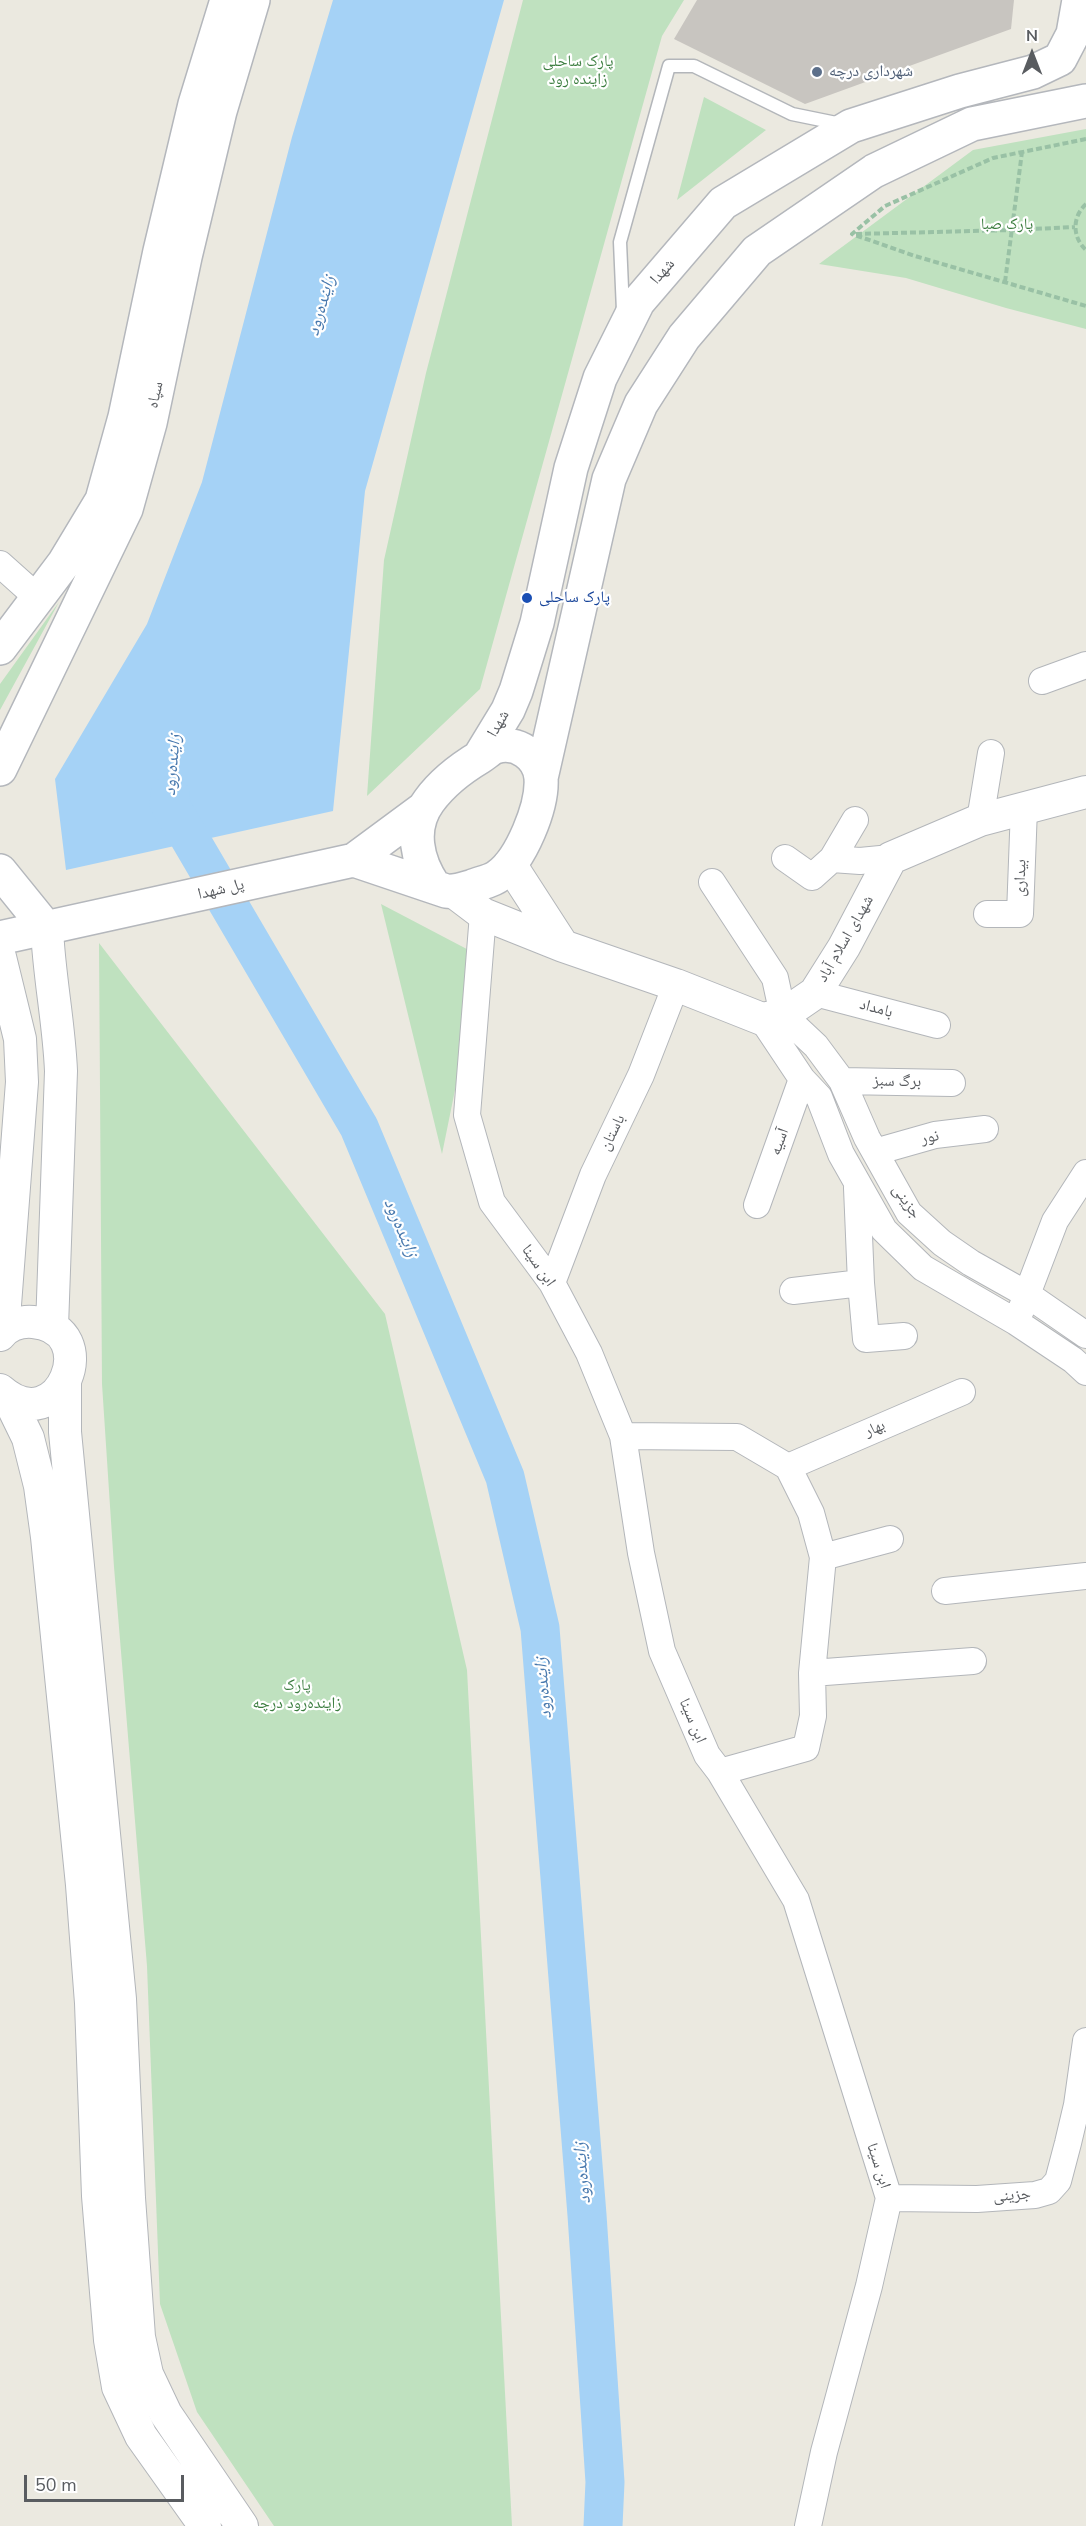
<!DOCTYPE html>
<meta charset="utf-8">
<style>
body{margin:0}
#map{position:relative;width:1086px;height:2526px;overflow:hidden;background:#ebe9e0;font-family:"Nunito Sans",sans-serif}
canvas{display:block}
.north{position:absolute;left:1002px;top:24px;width:60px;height:60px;-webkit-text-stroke:4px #fff;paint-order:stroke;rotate:0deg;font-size:16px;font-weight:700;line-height:24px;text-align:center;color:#595c60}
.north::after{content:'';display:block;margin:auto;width:21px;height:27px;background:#595c60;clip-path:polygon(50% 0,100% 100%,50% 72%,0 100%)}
.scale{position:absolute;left:24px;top:2475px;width:160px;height:27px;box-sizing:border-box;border:3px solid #595c60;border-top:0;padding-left:8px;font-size:18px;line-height:21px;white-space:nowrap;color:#595c60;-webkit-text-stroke:4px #fff;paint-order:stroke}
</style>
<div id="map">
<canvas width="1086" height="2526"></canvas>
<div class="north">N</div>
<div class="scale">50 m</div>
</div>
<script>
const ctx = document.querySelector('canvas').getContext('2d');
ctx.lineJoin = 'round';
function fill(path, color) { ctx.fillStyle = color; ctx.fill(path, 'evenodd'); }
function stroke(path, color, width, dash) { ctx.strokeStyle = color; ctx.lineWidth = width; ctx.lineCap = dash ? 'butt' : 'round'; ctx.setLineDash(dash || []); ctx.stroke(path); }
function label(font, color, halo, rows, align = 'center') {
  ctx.font = font + ' "Nunito Sans","Noto Naskh Arabic",sans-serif'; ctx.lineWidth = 4.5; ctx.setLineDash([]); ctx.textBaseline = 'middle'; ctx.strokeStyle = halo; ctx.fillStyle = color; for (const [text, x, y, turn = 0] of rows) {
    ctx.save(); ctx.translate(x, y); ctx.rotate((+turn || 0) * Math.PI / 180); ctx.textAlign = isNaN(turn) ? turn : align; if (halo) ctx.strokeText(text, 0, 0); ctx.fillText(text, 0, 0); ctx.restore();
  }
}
const green = new Path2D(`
 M523 0H684L662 36 480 689 367 796 384 560 426 373Z
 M704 97 766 130 677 200Z
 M1086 129V329L1006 308 906 278 819 264 973 150Z
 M59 602 0 710V684Z
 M381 904 482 957 442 1154Z
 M99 943 385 1314 467 1670 512 2526H274L197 2412 160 2304 147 1966 114 1567 102 1384Z`);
const water = new Path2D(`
 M333 0H504L365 491 333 811 66 870 55 779 147 624 202 482 292 137Z`);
const river = new Path2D(`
 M170 795 169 803 359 1127 505 1477 540 1628 587 2215 605 2482 603 2526`);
const building = new Path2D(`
 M697 0H1014L1011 29 805 104 674 39Z`);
const path = new Path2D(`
 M1086 139 993 158 885 206 852 234 915 256 1086 306
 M1086 204C1072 217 1072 237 1086 250
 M856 234 1012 230 1075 227
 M1005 282 1022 152`);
const service = new Path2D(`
 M623 311 620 242 669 66H694L792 114 841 124`);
const minor = new Path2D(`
 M0 564 38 598
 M1042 681 1086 665
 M980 820 991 753
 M785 858 812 877 832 859 860 861 891 858
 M832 859 855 820
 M712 882 775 978 783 1015 816 1046 842 1081 867 1138 909 1213 942 1243 971 1263 1028 1295 1086 1335
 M483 914 467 1115 492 1202 552 1283 589 1353 623 1436 641 1553 662 1651 707 1755 720 1772 796 1900 889 2198 869 2286 824 2452 808 2526
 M987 914H1020L1024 808
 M815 993 937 1025
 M762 1019 802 1079 819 1097 841 1154 884 1230 923 1268 1016 1322 1073 1360 1086 1372
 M842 1081 952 1083
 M875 1152 935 1135 985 1129
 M857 1188 861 1283 866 1339 904 1336
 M757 1205 802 1079
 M552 1283 593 1175 641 1075 676 985
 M793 1291 861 1283
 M1021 1310 1055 1221 1086 1173
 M623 1436 737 1437 788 1467 811 1513 823 1557 812 1673 813 1716 806 1748 720 1772
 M788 1467 962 1392
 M823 1557 890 1539
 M945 1591 1086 1576
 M812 1673 973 1661
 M889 2198 977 2199 1035 2195 1049 2191 1058 2181 1068 2143 1077 2105 1086 2041`);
const tertiary = new Path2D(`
 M454 892 483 914 563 946 510 864
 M47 929C49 976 59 1023 61 1071L52 1327
 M563 946 676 985 762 1019 783 1015 815 993 844 947 891 858 980 820 1086 792
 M0 957 20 1039 22 1082 3 1331
 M0 1335C8 1325 21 1321 33 1322 105 1328 60 1443 0 1390
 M65 1384V1432L120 1999 129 2198 139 2337 147 2374 166 2414 242 2526
 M8 1397 28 1438 40 1486 47 1537 82 1885 91 2003 98 2196 110 2340 118 2387 141 2436 205 2526`);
const secondary = new Path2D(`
 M0 648 64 563 102 500 125 417 160 251 195 104 227 0
 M480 756 508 710 516 691 537 623 571 468 600 378 638 302 723 203 851 126 960 91 1033 72 1060 59 1073 34 1079 0
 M0 769 126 509 150 423 185 257 220 111 253 0
 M541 778 609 479 641 404 684 337 757 251 874 171 972 124 1086 101
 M354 860 446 891C456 892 463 889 473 886 480 883 492 881 498 876 521 860 543 806 541 778 539 756 517 740 495 747 490 749 485 754 480 757 460 769 442 783 429 801 409 828 417 861 434 886
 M0 871 47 929
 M0 938 354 860 423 809`);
const markers = [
 [817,72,6,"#5c6f8a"],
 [527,598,6,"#1a4fb4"]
];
const parkNames = [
 ["پارک ساحلی",578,62],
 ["زاینده رود",578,80],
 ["پارک صبا",1007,225],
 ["پارک",297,1686],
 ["زاینده‌رود درچه",297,1704]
];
const serviceNames = [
 ["شهرداری درچه",829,72]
];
const streetNames = [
 ["شهدا",663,272,-49],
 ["سپاه",156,395,-78],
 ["شهدا",499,724,-60],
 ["بیداری",1021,878,-88],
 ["پل شهدا",221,890,-13],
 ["شهدای اسلام آباد",846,939,-60],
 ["بامداد",876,1009,15],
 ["برگ سبز",897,1082,1],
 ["باستان",613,1133,-64],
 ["نور",930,1138,-13],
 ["آسیه",780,1142,-70],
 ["جزینی",906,1202,55],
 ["ابن سینا",538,1266,55],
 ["بهار",875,1429,-23],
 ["ابن سینا",692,1721,67],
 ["ابن سینا",878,2166,72],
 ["جزینی",1012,2196,-4]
];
const transitNames = [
 ["پارک ساحلی",539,598]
];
const waterNames = [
 ["زاینده‌رود",322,306,-74],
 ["زاینده‌رود",173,765,-85],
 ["زاینده‌رود",400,1228,67],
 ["زاینده‌رود",544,1688,-95],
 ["زاینده‌رود",583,2173,-95]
];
fill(green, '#bfe1bf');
fill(water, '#a5d2f6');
stroke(river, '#a5d2f6', 39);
fill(building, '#c8c5c0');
stroke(service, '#b3b6ba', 15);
stroke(minor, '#b3b6ba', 28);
stroke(tertiary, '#b3b6ba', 34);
stroke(secondary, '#b4b7bc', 36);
stroke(path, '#99c1a5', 4, [6, 3]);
stroke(service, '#fff', 12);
stroke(minor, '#fff', 26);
stroke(tertiary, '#fff', 32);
stroke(secondary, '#fff', 33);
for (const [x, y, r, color] of markers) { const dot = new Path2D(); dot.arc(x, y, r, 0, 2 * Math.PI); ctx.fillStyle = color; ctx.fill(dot); stroke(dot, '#fff', 2); }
label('16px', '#3b7d3f', '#fff', parkNames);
label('16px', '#4e5e75', '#fff', serviceNames, 'left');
label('16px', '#595c60', '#fff', streetNames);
label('16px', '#164399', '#fff', transitNames, 'left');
label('italic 18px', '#4879ae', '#fff', waterNames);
</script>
